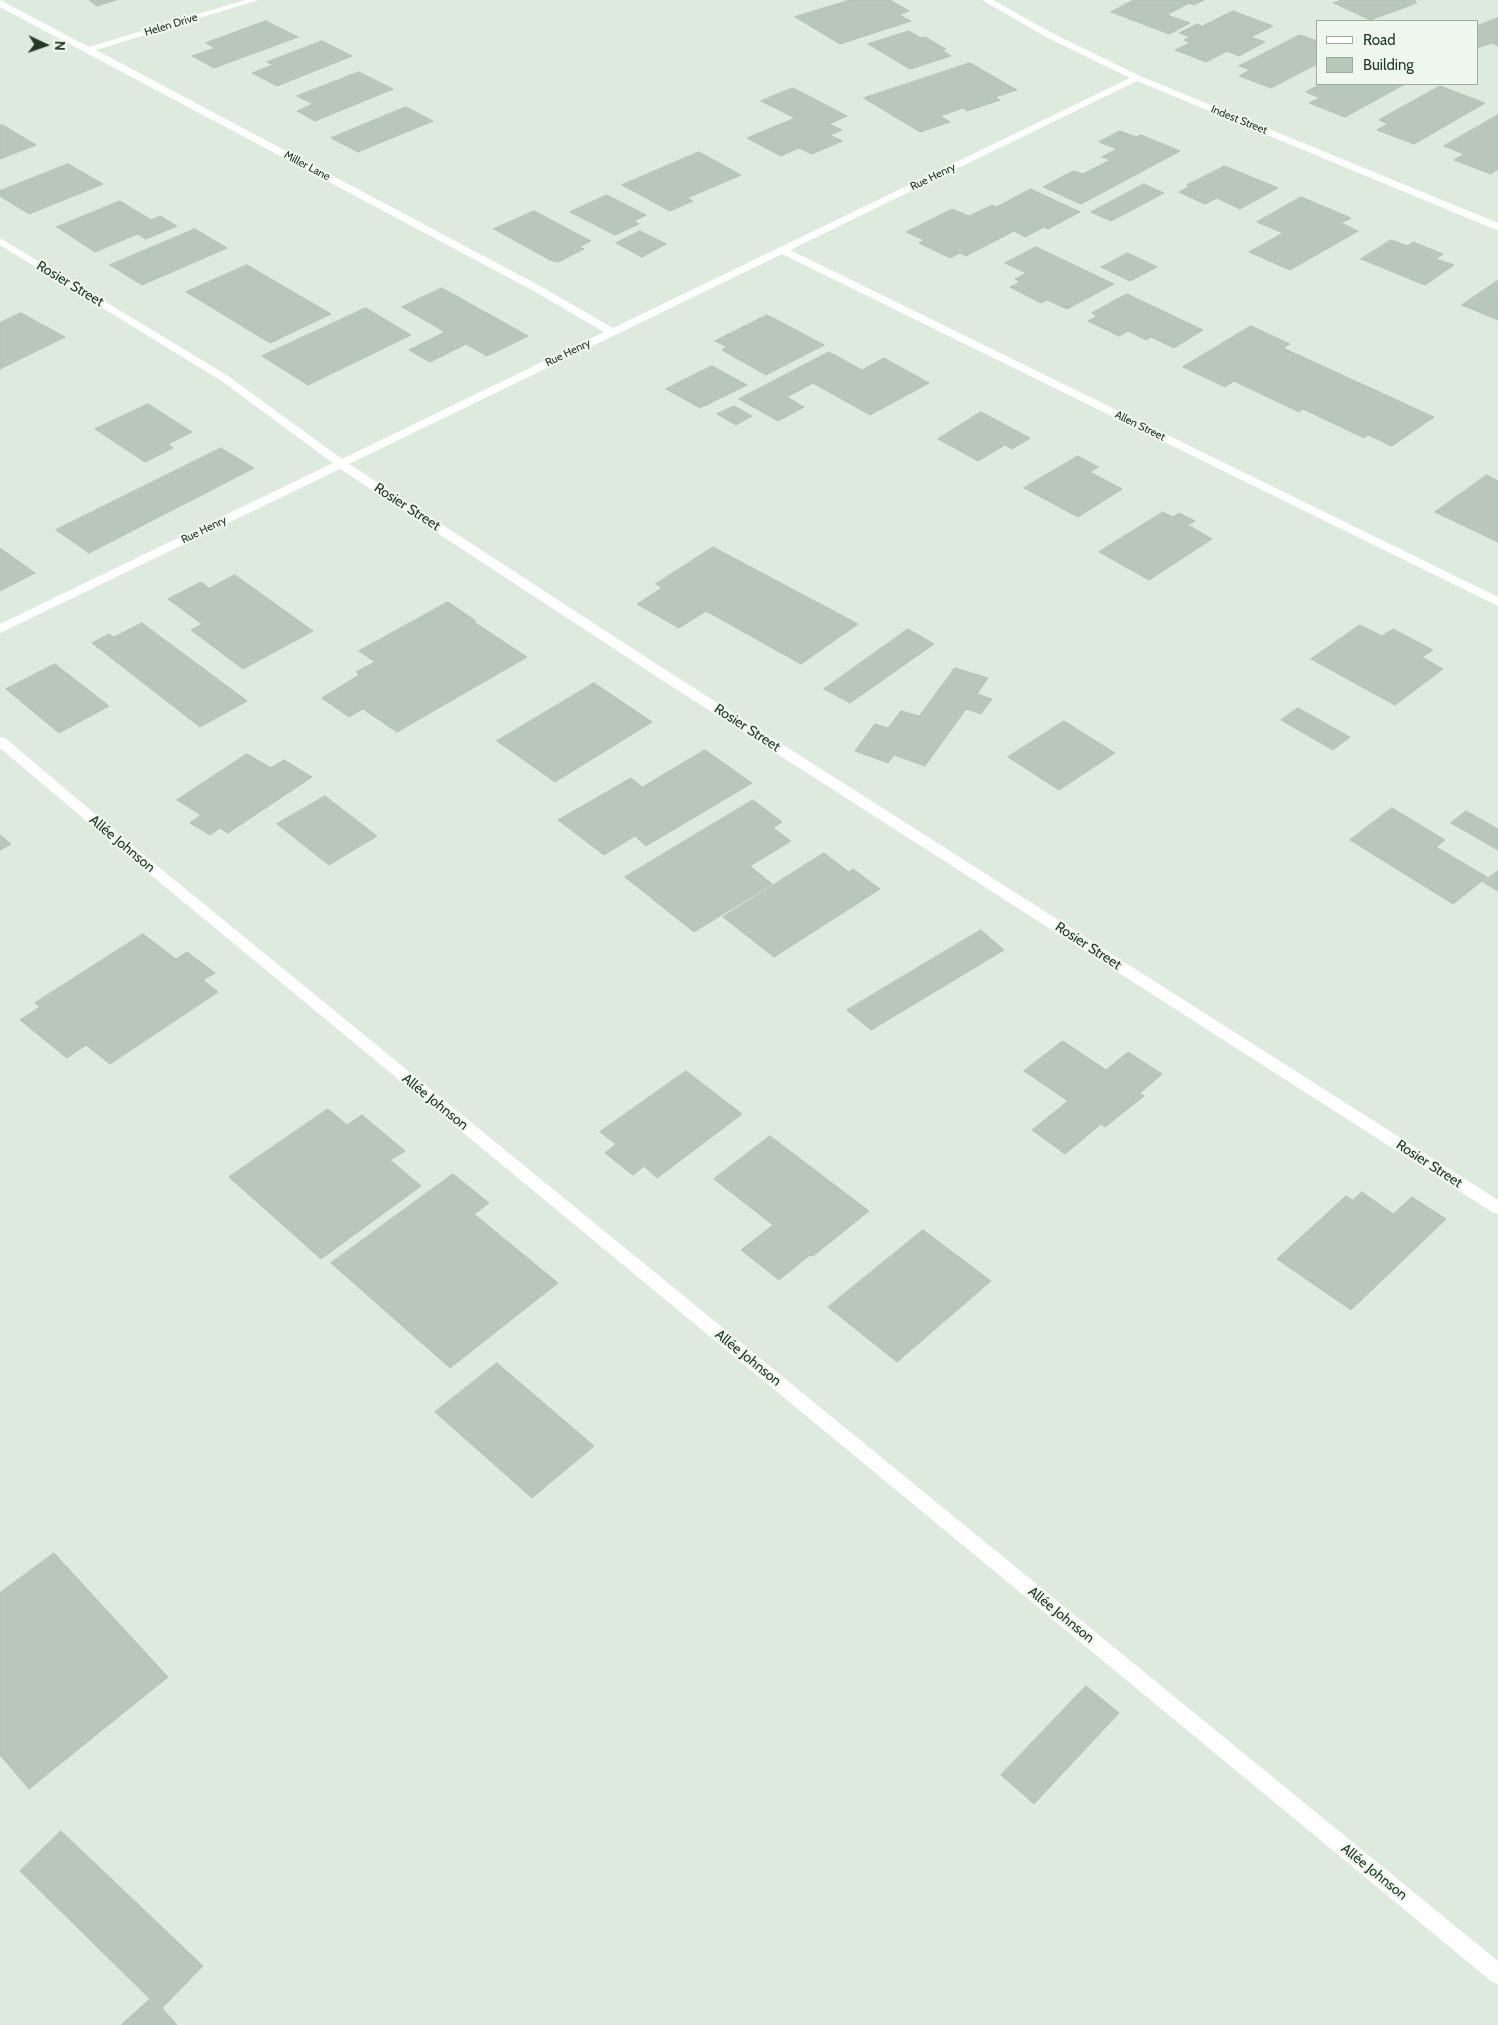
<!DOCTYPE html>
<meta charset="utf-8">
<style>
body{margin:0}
#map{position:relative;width:1498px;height:2025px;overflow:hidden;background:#dfeadf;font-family:Cabin,sans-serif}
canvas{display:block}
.legend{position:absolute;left:1316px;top:20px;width:162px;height:65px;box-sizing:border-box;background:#f0f7ef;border:1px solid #9dab9e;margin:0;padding:6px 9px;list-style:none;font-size:15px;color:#213925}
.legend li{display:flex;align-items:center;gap:10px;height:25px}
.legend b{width:25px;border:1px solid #9dab9e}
.north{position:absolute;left:20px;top:20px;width:50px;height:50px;-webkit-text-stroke:4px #f0f7ef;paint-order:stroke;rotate:93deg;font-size:14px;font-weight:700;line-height:20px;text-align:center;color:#213925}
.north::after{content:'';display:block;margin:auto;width:18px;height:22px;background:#213925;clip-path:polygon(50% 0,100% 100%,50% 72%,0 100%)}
</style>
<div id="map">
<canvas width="1498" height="2025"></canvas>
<ul class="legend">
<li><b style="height:6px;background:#fff"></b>Road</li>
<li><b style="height:14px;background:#b8c7b9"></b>Building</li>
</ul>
<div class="north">N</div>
</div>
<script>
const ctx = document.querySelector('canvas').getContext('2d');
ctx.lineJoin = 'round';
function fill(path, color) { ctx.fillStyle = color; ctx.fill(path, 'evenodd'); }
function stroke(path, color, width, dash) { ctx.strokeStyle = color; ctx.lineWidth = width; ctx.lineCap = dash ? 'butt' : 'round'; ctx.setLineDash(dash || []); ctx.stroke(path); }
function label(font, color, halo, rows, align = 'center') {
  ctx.font = font + ' Cabin,sans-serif'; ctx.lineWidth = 4; ctx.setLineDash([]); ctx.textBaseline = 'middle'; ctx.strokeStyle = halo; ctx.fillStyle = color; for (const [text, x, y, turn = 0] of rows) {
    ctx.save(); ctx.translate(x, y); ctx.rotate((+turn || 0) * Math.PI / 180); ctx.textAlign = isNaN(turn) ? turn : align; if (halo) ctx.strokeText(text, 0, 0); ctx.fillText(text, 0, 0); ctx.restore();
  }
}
const building = new Path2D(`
 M89 0H116L97 6Z
 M850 0H890L909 11 899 15 911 21 840 44 795 17Z
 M1134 0H1204L1194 5 1189 3 1167 15 1190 23 1169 34 1111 12Z
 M1342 0H1416L1413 1 1417 3 1370 20 1334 3Z
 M1233 11 1273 26 1251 37 1265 42 1239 56 1227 51 1206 62 1175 50 1190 43 1184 40 1190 37 1179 33 1197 24 1202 26Z
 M1498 18V46L1492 43 1477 48V26Z
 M266 21 298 37 214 68 192 56 215 48 206 43Z
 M909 31 921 38 925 37 946 49 942 50 951 56 910 69 868 44Z
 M1300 35 1317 41V64L1271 88 1239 76 1250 70 1239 66Z
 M322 41 352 56 277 86 252 73 273 65 267 62Z
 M970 63 1017 90 995 97 1000 100 967 111 963 108 940 116 950 122 920 132 864 98Z
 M359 72 393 89 315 121 297 111 313 104 297 96Z
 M1321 84H1405L1345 117 1309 103 1320 98 1306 92Z
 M1440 86 1485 103 1414 144 1377 130 1388 124 1379 120Z
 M793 88 847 116 829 124 842 130 830 135 842 141 812 154 799 148 781 156 747 138 795 118 761 101Z
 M406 107 433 121 358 152 331 138Z
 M1498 115V169L1491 174 1454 160 1464 154 1444 146Z
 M3 125 36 145 0 159V126Z
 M1120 131 1136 137 1141 135 1180 151 1081 204 1043 187 1073 171 1083 174 1110 160 1102 157 1117 149 1099 142Z
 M699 152 741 175 687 198 693 201 670 211 622 185Z
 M68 164 103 184 29 214 0 196V191Z
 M1225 166 1278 188 1240 209 1217 198 1205 204 1179 192 1190 186 1187 185Z
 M1144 184 1164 193 1111 221 1091 212Z
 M1031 189 1080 212 1048 229 1044 227 1025 237 1014 231 966 256 960 253 950 258 919 243 924 240 906 232 952 209 969 216 992 205 996 207Z
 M607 195 646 215 634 221 639 224 615 235 570 212Z
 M1301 197 1351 218 1341 223 1358 231 1290 270 1249 252 1283 233 1257 222Z
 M120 201 151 220 160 216 177 226 146 239 137 234 95 252 57 227Z
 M534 211 591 241 579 247 584 249 558 262 550 260 494 229Z
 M195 229 227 248 142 285 110 265Z
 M640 231 666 244 642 257 616 243Z
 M1391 240 1407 246 1413 242 1443 254 1436 259 1454 265 1425 285 1361 259Z
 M1036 247 1114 284 1067 309 1047 300 1041 303 1010 287 1020 282 1015 279 1026 273 1005 263Z
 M1128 253 1157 267 1130 281 1101 267Z
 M247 265 331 314 270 343 186 292Z
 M1497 281 1498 320 1462 305Z
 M442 288 528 336 487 356 466 344 430 362 409 350 445 332 402 307Z
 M1127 294 1203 330 1174 348 1151 337 1146 340 1128 331 1119 336 1088 321 1097 316 1092 313Z
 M366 308 411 335 308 385 262 356Z
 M21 313 65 337 0 369V323Z
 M767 315 779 321 824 345 766 375 722 350 727 347 715 341Z
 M1251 326 1290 344 1283 348 1434 417 1392 446 1368 435 1364 438 1303 409 1299 412 1234 381 1225 387 1183 367Z
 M829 352 862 370 884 358 929 383 870 415 813 383 787 397 804 407 778 421 739 399Z
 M712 366 747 385 700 408 666 389Z
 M148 404 192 432 168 444 173 448 145 462 95 429Z
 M734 406 752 416 736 425 717 414Z
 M981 412 1030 438 1012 449 1005 445 978 461 938 439Z
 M221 448 254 468 89 553 56 530Z
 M1078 456 1098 467 1090 472 1122 489 1078 517 1024 488Z
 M1487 475 1498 481V542L1435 512Z
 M1163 512 1173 517 1179 513 1195 521 1188 525 1212 539 1149 580 1099 552Z
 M713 547 858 624 801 664 706 611 679 628 637 604 662 588 656 584Z
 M0 548 35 573 0 591Z
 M235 575 313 631 243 669 191 630 202 624 168 599 201 582 209 588Z
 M448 602 476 621 474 622 527 657 397 732 363 709 349 717 322 698 359 675 356 672 375 662 359 651Z
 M142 623 247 701 200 727 92 643 109 634 114 637Z
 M1360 625 1382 636 1393 629 1433 650 1422 657 1443 669 1395 705 1311 659Z
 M908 629 934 644 850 703 824 689Z
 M55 664 109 706 59 733 6 689Z
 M955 668 988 678 977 694 992 699 981 714 966 709 925 766 894 755 888 763 855 751 875 724 888 728 901 711 919 716Z
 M594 683 652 722 555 782 497 741Z
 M1298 708 1350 737 1333 750 1281 720Z
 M1064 721 1115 753 1059 790 1008 757Z
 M705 750 752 783 646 846 635 836 604 855 558 820 631 778 642 787Z
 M247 754 271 768 284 760 312 777 228 833 220 828 210 835 190 823 201 815 177 800Z
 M325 796 377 836 329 865 277 824Z
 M753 800 782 822 773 828 791 841 750 866 772 884 694 932 625 877Z
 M1392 808 1445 840 1436 847 1487 877 1453 904 1350 840Z
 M1466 811 1498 829V850L1451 823Z
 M0 835 11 844 0 850Z
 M824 853 849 872 853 869 880 889 774 957 723 917Z
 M1498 871V891L1483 882Z
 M981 930 1004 950 871 1030 847 1010Z
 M143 934 176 959 187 952 215 973 203 980 218 992 110 1064 86 1045 67 1058 20 1020 40 1007 35 1003Z
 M1063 1041 1106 1070 1128 1052 1162 1074 1140 1093 1144 1096 1105 1127 1101 1124 1065 1154 1032 1130 1068 1101 1024 1071Z
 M686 1071 742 1114 657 1178 644 1166 633 1175 605 1153 616 1144 600 1132Z
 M328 1109 347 1125 362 1115 405 1151 390 1160 421 1186 321 1259 229 1177Z
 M770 1136 869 1211 813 1256 810 1255 779 1280 741 1250 773 1225 714 1179Z
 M453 1174 489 1203 474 1214 558 1283 450 1368 331 1263Z
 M1362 1192 1393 1214 1412 1197 1446 1219 1351 1310 1277 1259 1346 1196 1353 1200Z
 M923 1230 991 1281 897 1362 828 1307Z
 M497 1363 594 1446 532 1498 435 1412Z
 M54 1553 168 1677 29 1789 0 1755V1593Z
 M1086 1686 1119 1713 1034 1804 1001 1775Z
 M61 1831 203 1966 162 2008 177 2025H121L150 1999 20 1871Z`);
const minor = new Path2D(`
 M0 0 89 47 245 0H258L96 50 540 286 613 328 1130 78 1046 37 982 0H993L1052 33 1140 76 1498 223V230L1494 229 1137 81 790 250 1498 597V606L782 254 349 464 661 667 1498 1200V1214L1492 1212 651 673 340 469 0 633V624L333 463 220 380 0 245V238L228 376 342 459 604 332 532 290 0 7Z
 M0 737 5 738 139 851 1498 1961V1984L1491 1981 129 857 0 748Z`);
const farStreetnames = [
 ["Helen Drive",171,25,-17],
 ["Indest Street",1239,120,22],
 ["Miller Lane",307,166,28],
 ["Rue Henry",933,177,-26],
 ["Rue Henry",568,353,-26],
 ["Allen Street",1140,426,26],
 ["Rue Henry",204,530,-26]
];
const streetNames = [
 ["Rosier Street",70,284,31],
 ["Rosier Street",407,507,33],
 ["Rosier Street",747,728,33],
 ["Allée Johnson",122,844,40],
 ["Rosier Street",1088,946,33],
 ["Allée Johnson",435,1102,39],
 ["Rosier Street",1429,1164,33],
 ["Allée Johnson",748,1358,39],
 ["Allée Johnson",1061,1615,39],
 ["Allée Johnson",1374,1872,39]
];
fill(building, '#b8c7b9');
stroke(building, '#b2c3b2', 1);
fill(minor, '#fff');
label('11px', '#213925', '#f0f7ef', farStreetnames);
label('14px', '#213925', '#f0f7ef', streetNames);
</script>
